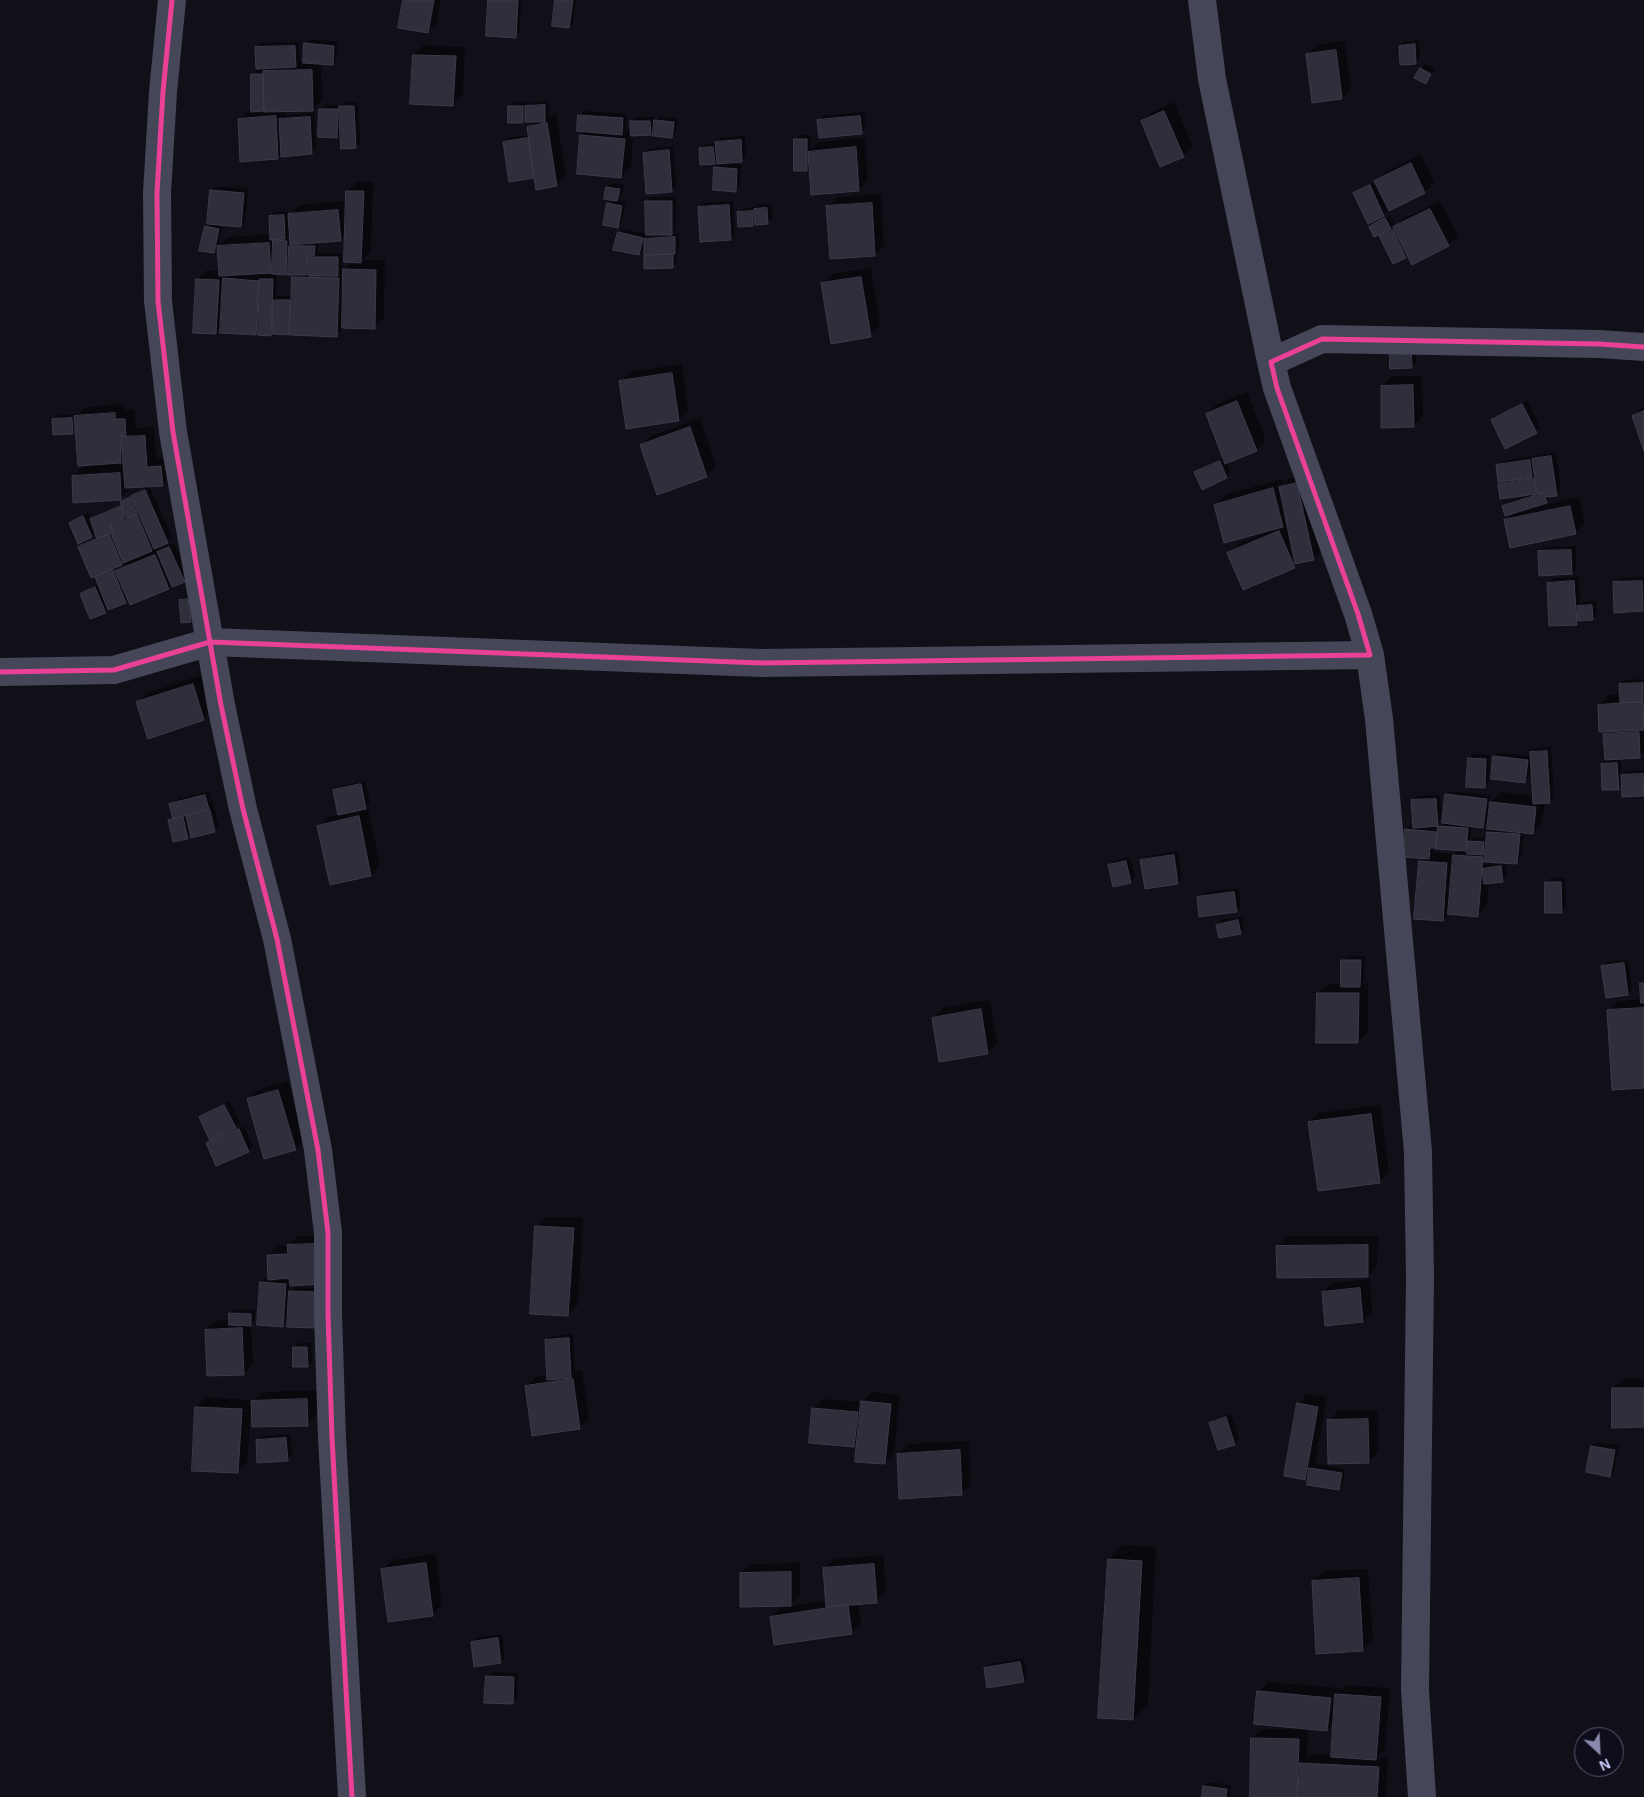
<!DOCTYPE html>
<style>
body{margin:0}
#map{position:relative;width:1644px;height:1797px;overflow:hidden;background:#111018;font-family:Arial,sans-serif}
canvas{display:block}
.north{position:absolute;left:1574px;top:1727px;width:50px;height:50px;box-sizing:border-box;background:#0e0d1c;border:1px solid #5b5975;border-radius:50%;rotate:155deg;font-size:14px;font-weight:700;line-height:20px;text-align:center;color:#ceccfb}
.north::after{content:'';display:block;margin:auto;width:18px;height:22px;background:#8c8aac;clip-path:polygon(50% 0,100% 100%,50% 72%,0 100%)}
</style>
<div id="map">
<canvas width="1644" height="1797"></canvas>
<div class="north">N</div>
</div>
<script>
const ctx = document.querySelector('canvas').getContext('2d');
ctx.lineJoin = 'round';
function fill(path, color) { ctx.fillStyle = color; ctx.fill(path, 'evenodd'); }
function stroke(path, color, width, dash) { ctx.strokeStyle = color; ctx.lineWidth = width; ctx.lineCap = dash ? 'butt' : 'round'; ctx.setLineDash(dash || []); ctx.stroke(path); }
const shadow = new Path2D(`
 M405 0H441L437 22 428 32Z
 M489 0H521L520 32 515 36Z
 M557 0H576L573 22 569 27Z
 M310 39 338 42 337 59 332 64 321 63 322 100 312 110H286V115L314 113 316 149 312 153H283L278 158 239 119 249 110 253 109 252 75 257 70H266L269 67 257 47 261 43 299 42 300 61H305L306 44Z
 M1419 40 1420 58 1415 63 1400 46 1404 42Z
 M1345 41 1351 88 1342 98 1307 55 1317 45Z
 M424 45 465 47 463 95 453 105 414 55Z
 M1425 64 1435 69 1426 83 1421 69Z
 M549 101V116L556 114 566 175 556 185 535 175 533 177 504 142 509 138 529 135 528 127 534 121 526 118 522 122 509 106 513 102H527V105L531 102Z
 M344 102H358L360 143 356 147 341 133 337 137 320 109 325 105H341Z
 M1174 102 1193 147 1183 156 1142 121 1152 112Z
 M584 111 627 114 626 129H632V122L636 117H654L655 122 660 117 678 118 676 132 672 136 655 129 650 134H633L631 167 621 177 581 136 586 131 580 115Z
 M864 112 866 128 861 133 818 121 823 116Z
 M800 135H811V150L819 142 865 138 868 180 858 190 810 166 806 170 796 139Z
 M745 136 746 157 741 161 728 162 741 165 740 186 736 190 715 168 720 163 717 160 714 163 700 149 705 144 715 143 721 138Z
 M673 146 676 186 672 190 644 153 648 149Z
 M1421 154 1434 183 1425 192 1369 222 1355 193 1375 182 1385 172Z
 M357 182H373L371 252 362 260H385L384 318 375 327H345L336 335 292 330 289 333 274 331 270 334 260 330 256 334 222 326 215 333 197 280 207 270 220 271 219 246 228 237 271 234V216L275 212 288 211 289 216 299 205 347 201 348 191ZM346 234 352 261 345 269H342V253H316L318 250 319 242 340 240ZM290 269 297 273 294 277 293 296H276L277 273H286ZM273 270V275H268L269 272Z
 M612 183 624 185 622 195 617 200 626 202 622 222 617 227 609 204 613 199 607 187Z
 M216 186 248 189 245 221 240 226 223 224 218 247 213 252 206 226 212 191Z
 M881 194 884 245 874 255 828 207 837 197Z
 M651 197H676V229L672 234 679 233V248L677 250V262L673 267 645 257 648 253 645 247 639 254 619 233 623 229 648 234 646 202Z
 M733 201 735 234 731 239 699 208 704 203Z
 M1440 201 1458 236 1448 245 1408 254 1394 263 1381 236 1387 230 1370 227 1390 215 1394 224 1388 231 1395 227 1405 218Z
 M759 204H771L772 218 768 223 756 221 753 225 739 212 743 208 756 207Z
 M871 268 880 326 870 336 823 284 832 274Z
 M1415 341 1416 362 1411 367H1391Z
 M682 364 688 410 678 420 620 382 630 372Z
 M1392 376H1422L1423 416 1413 426 1382 386Z
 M1247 392 1266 441 1256 450 1226 462 1231 473 1226 477 1196 473 1200 468 1224 458 1207 414 1217 404Z
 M1527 400 1540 428 1536 432 1492 420Z
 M124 404V410H134L136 425 133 428 154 427 156 458 170 457 172 475 162 485 130 487 121 498 73 477 85 464 76 429 72 433 54 419 58 415 76 414V416L85 407ZM124 459V464L118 465Z
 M1644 406V447L1633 416Z
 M700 418 716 466 707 475 658 493 641 445 651 436Z
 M1556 452 1561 490 1556 495H1550L1544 505 1579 497 1585 523 1575 533 1506 520 1514 512 1503 507 1508 502 1528 496 1500 485 1504 480 1498 465 1502 461 1534 456V459L1538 455Z
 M1307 474 1323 549 1313 559 1299 562 1294 567 1229 553 1238 544 1263 533 1215 505 1225 495 1282 479 1284 484 1290 478Z
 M149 486 172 537 154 547 155 550 174 543 188 576 168 588 128 599 105 612 81 594 99 584 97 578 103 571 80 547 98 537 96 532 78 542 70 523 88 513 91 520 96 515 122 504 126 497ZM136 509 153 550H150L133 510ZM129 560 119 569 117 565Z
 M1576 546V569L1572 573 1539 552 1544 547Z
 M1579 577 1580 604 1583 602 1596 601 1597 614 1592 619 1580 620 1576 624 1548 583 1553 578Z
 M1644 577V609L1643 610 1614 583 1619 578Z
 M192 595 195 617 190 621 180 601 185 596Z
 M202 675 213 710 203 719 138 703 147 693Z
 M1644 679V752L1639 757 1621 758 1622 776 1627 771 1644 770V795L1623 784 1618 788 1602 764 1608 758 1605 734 1608 731 1599 705 1609 695H1621L1620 685 1625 680Z
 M1551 747 1554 797 1550 802H1545L1542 823 1532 833 1524 832 1521 858 1517 862H1505L1507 876 1502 881 1489 883 1487 906 1477 915 1449 913 1442 920 1421 861 1424 858 1406 830 1411 825 1414 826 1412 801 1417 796 1440 795 1442 820 1437 825H1430L1439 828 1443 824 1447 795 1451 791 1490 795 1489 804 1501 792 1534 796 1532 766 1529 777 1525 781 1494 757 1499 753 1532 756 1531 752 1536 748ZM1489 820 1492 828 1488 832 1487 838 1474 837 1470 841 1472 825 1483 827ZM1434 847 1460 849 1456 854 1433 852ZM1491 861 1504 863 1491 865Z
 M1473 754 1490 755 1489 782 1484 786 1469 759Z
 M365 781 370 803 365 808H368L380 865 371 875 318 826 328 817 339 814 334 791 339 786Z
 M209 791 219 826 214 831 191 833 187 837 170 821 174 817 171 805 175 800Z
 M1178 851 1182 878 1178 883 1146 888 1142 860 1146 856Z
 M1130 857 1135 877 1130 882 1109 865 1114 861Z
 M1551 878H1565L1566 907 1561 912 1546 883Z
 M1239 888 1241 906 1236 911 1199 897 1203 893Z
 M1242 917 1244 929 1240 933 1217 925 1222 920Z
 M1347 956H1365L1364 981 1362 984H1368V1032L1358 1042 1318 993 1328 984H1342L1343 960Z
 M1628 959 1632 989 1627 994 1603 967 1607 962Z
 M1644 981V1086L1608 1010 1618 1001 1642 999 1641 983Z
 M990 1000 997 1043 988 1053 933 1018 943 1008Z
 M288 1081 305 1139 296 1149 248 1099 258 1090Z
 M229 1101 240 1123 236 1126 225 1103Z
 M223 1104 235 1128 232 1131 244 1126 253 1146 248 1151 208 1144 211 1140 200 1117Z
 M1380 1105 1389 1172 1380 1181 1309 1123 1319 1113Z
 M546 1217 583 1218 578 1305 568 1314 536 1226Z
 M325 1235 318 1282 290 1285 289 1293 295 1287 319 1288 318 1322 313 1326 289 1319 283 1325 261 1283 265 1278 269 1279 268 1255 278 1246 289 1245 298 1236ZM290 1277V1280L281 1279V1278Z
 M1287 1236H1378L1377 1267 1368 1276 1278 1246Z
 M1370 1279 1372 1311 1363 1321 1323 1292 1333 1283Z
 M235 1309 255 1310V1320L251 1324 253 1364 243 1374 206 1330 216 1321 230 1320V1314Z
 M573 1334 575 1371 582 1370 589 1418 580 1428 526 1386 536 1377 548 1375 546 1340 551 1336Z
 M299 1343H311L312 1361 308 1365 294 1348Z
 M1623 1379H1644V1426L1613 1389Z
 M317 1390V1415L308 1424 251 1407 247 1463 238 1472 196 1407 206 1397 251 1400V1403L262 1392Z
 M872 1392 900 1395 894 1453 885 1463 859 1441 854 1445 813 1409 823 1399 862 1402Z
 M1307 1394 1327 1397 1315 1464 1345 1469 1343 1484 1339 1489 1310 1473 1305 1479 1298 1404Z
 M1378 1410V1452L1369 1462 1329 1421 1338 1411Z
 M1231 1414 1239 1439 1234 1444 1211 1423 1215 1419Z
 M290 1434 292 1455 287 1459 257 1441 261 1436Z
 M969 1441 971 1485 961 1494 898 1454 908 1444Z
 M1597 1442 1619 1445 1614 1471 1610 1475 1588 1471 1592 1446Z
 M1123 1545 1156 1547 1148 1704 1133 1719 1109 1559Z
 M436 1554 442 1605 433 1614 383 1569 392 1560Z
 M883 1555 886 1592 876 1601 858 1603 861 1623 851 1633 771 1617 781 1607 827 1601 824 1569 834 1559Z
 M800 1563V1595L790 1605 741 1573 751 1564Z
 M1368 1569 1373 1640 1363 1650 1313 1581 1323 1571Z
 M502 1634 505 1658 501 1662 472 1642 476 1638Z
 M1024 1658 1027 1677 1023 1681 986 1668 990 1664Z
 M491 1672 518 1673 517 1699 512 1703 487 1676Z
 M1268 1682 1340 1688 1339 1692 1346 1685 1390 1688 1385 1749 1376 1758H1388L1386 1797H1251L1252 1738 1262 1729H1297L1259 1692ZM1334 1723 1332 1755 1311 1754 1307 1758 1308 1728 1327 1730Z
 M1209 1782 1231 1785 1230 1797H1203L1204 1787Z`);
const building = new Path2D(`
 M403 0H434L428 33 398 28Z
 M488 0H518L516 38 486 36Z
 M555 0H573L569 28 552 26Z
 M304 43 334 46 333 65 303 63Z
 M1415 44 1416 64 1400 65 1399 46Z
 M295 46 296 67 256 69 255 47Z
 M1336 50 1342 99 1312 103 1306 54Z
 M413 55 456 56 453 106 410 104Z
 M1420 68 1431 74 1426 84 1414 78Z
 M312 70 313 111 264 112 263 71Z
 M251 74H263L264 111 251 112Z
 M545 105V122H525V106Z
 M339 106H354L356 148 341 149Z
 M508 106H523V123H508Z
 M319 109H338L337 138 318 137Z
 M1164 111 1184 157 1160 167 1141 121Z
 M578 115 623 118 622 135 577 131Z
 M276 116 278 159 240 162 238 119Z
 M860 116 862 134 819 138 817 120Z
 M310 117 312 154 281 157 279 119Z
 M654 120 674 122 672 138 653 136Z
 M630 121H650L651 135 631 136Z
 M547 123 557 186 536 190 527 127Z
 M580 135 625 139 621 178 577 174Z
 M528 138 534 178 509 182 503 142Z
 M794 139H807V171H794Z
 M741 140 742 162 717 164 715 142Z
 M713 147 715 164 700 165 699 148Z
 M856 147 859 191 811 195 808 152Z
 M669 150 672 192 646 194 643 153Z
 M1411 163 1425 193 1389 211 1374 181Z
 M714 167 737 169 736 192 713 190Z
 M1370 185 1384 216 1368 224 1353 193Z
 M606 187 620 189 617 201 604 199Z
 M210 190 244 193 241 227 207 224Z
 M346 191H364L361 263 344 262Z
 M645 201H672V235H646Z
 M607 203 622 206 618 228 603 225Z
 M872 203 875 256 830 259 826 206Z
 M729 205 731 240 700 242 698 207Z
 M767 208 768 224 755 225 754 209Z
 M1430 209 1449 246 1412 265 1393 227Z
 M338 210 341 241 290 245 288 214Z
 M753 211V226L738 227 737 212Z
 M284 215 285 239 270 240 269 216Z
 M1385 218 1391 229 1374 237 1369 227Z
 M205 226 219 229 214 253 199 251Z
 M1393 230 1406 258 1393 264 1379 236Z
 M618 232 643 238 639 255 613 250Z
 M675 237V254L644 255V239Z
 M273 240 287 241 286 275 272 274Z
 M269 243 271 273 219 276 217 246Z
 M289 246H315L314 256H307V275H288Z
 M673 255V268L644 269V256Z
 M308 257H338V276H309Z
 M343 269 376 270 375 329 342 328Z
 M292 277 339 278 337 337 290 335Z
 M861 277 871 337 831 344 821 283Z
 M223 278 259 281 256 335 220 333Z
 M196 279 219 280 216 334 193 333Z
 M260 279H273L271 336 258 335Z
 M273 300H290L289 335 273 334Z
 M1390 345H1411L1412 368 1390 369Z
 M672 373 679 421 626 429 619 381Z
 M1413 385 1414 427 1381 428V386Z
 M1237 401 1257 451 1225 464 1206 414Z
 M1522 404 1537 433 1505 449 1491 420Z
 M1644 411V451L1632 416Z
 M115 413V419H125L126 436H120L121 463 78 466 74 416Z
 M72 418 73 434 53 435 52 419Z
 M690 427 707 477 657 495 640 445Z
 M145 436 147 467 161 466 163 486 125 488 121 437Z
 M1551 456 1557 496 1546 497V493L1537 494 1532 459Z
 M1530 460 1532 478 1498 482 1496 465Z
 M1220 461 1227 478 1202 490 1194 472Z
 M120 473 121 500 73 503 72 476Z
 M1534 479 1536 494 1500 499 1498 484Z
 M1297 483 1314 560 1295 564 1279 487Z
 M1273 488 1283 527 1224 543 1214 505Z
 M145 490 168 543 154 549 131 496Z
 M1544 493 1547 503 1505 516 1502 506Z
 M130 497 137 514 127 518 120 502Z
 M121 506 125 518 110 525 113 532 97 539 90 519Z
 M1570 506 1576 534 1510 548 1504 520Z
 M137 515 152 551 123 563 111 534 114 533 111 526Z
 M83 516 92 537 78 544 69 523Z
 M1279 531 1295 568 1243 590 1227 553Z
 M109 534 122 565 91 578 78 547Z
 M169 547 185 582 172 587 157 552Z
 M1571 550 1572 574 1539 576 1538 551Z
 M155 555 169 589 130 605 115 571Z
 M113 570 126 603 108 610 95 577Z
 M1574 581 1577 625 1549 626 1547 583Z
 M1642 581 1643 611 1614 613 1613 582Z
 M95 587 106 613 90 619 80 594Z
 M188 599 191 622 181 623 179 600Z
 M1592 605 1593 620 1578 621 1577 606Z
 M1643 683V702L1620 703 1619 684Z
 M193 684 204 720 148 739 136 702Z
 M1643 702 1644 730 1599 732 1598 705Z
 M1639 732 1640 758 1605 760 1603 734Z
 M1547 751 1550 803 1533 804 1530 752Z
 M1493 756 1528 760 1525 783 1491 779Z
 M1468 758 1486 759 1485 788 1466 787Z
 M1617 763 1619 790H1602L1601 764Z
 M1643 774 1644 796 1622 797 1621 775Z
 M361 784 366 809 338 815 333 790Z
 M1445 794 1487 799 1483 828 1442 823Z
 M205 795 209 809 173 819 169 804Z
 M1436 799 1438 826 1413 828 1411 800Z
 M1490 802 1536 807 1533 834 1487 829Z
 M210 810 215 832 191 838 186 816Z
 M359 816 371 876 330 885 317 826Z
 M183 817 188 839 173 842 168 820Z
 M1438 826 1468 828 1466 851 1436 849Z
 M1405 829 1437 832 1436 848H1430L1429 859 1402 857Z
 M1487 832 1520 834 1517 864 1484 862Z
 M1468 841 1484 842 1483 855 1467 854Z
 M1174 855 1178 884 1145 889 1140 860Z
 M1453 855 1483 857 1478 917 1448 914Z
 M1126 861 1131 883 1113 887 1108 865Z
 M1419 861 1447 863 1443 921 1414 919Z
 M1501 866 1503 882 1484 884 1482 869Z
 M1545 882H1561L1562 913H1545Z
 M1234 892 1237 912 1199 917 1197 897Z
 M1238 920 1241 934 1219 938 1216 925Z
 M1341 960H1361L1360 987H1341Z
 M1624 963 1628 995 1606 998 1601 966Z
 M1640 983H1644V1003H1641Z
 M1317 993H1359L1358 1043H1316Z
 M1644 1008V1088L1612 1090 1607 1010Z
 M981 1009 988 1054 939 1062 932 1018Z
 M278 1090 296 1150 264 1159 247 1099Z
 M224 1105 236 1128 210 1141 199 1117Z
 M1371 1114 1380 1183 1318 1191 1308 1122Z
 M239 1129 249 1152 216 1166 206 1143Z
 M535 1226 574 1228 568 1316 530 1314Z
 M315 1244 318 1284 290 1286 289 1278 268 1280 267 1255 288 1254 287 1245Z
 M1368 1245V1277L1277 1278 1276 1246Z
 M260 1282 286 1284 283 1327 257 1325Z
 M1360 1288 1363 1322 1325 1326 1322 1292Z
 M289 1291 315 1292 314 1328 287 1327Z
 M229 1313 251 1314V1326L229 1325Z
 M242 1328 244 1375 207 1376 205 1330Z
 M569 1338 571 1378 547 1380 545 1340Z
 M293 1347H307L308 1367H293Z
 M573 1379 580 1429 532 1436 525 1386Z
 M1612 1388H1644V1427L1612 1428Z
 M307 1399 308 1426 252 1427 251 1401Z
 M861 1401 891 1404 885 1464 855 1462Z
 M1297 1403 1318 1407 1305 1480 1284 1476Z
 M195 1407 242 1409 238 1473 192 1471Z
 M812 1408 858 1412 854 1447 809 1443Z
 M1226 1417 1235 1445 1218 1450 1209 1423Z
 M1368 1419 1369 1463 1328 1464 1327 1420Z
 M286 1438 288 1461 257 1463 256 1440Z
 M1591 1446 1615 1450 1610 1477 1586 1472Z
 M960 1450 962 1495 899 1499 897 1454Z
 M1309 1468 1342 1473 1339 1490 1307 1485Z
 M1108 1559 1142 1561 1133 1720 1098 1718Z
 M426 1563 433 1616 388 1622 381 1569Z
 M874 1564 877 1603 826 1607 823 1568Z
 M791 1572V1606L740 1607V1573Z
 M1359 1578 1363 1651 1316 1654 1312 1581Z
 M848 1605 852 1634 774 1645 770 1617Z
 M498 1638 501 1663 474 1667 471 1642Z
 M1020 1662 1024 1682 987 1688 984 1668Z
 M486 1676 514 1677 513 1704 484 1703Z
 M1257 1691 1331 1698 1327 1731 1254 1724Z
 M1335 1694 1381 1697 1376 1760 1331 1757Z
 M1251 1738 1299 1739 1297 1797H1250Z
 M1300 1763 1379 1767 1377 1797H1298Z
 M1203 1786 1227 1789 1226 1797H1202Z`);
const minor = new Path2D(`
 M172 0 163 92 157 193 158 301 173 432 221 705 243 809 277 939 318 1150 328 1233V1314L332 1438 352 1797
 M1202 0 1212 79 1271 362
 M1370 655 1379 719 1418 1152 1420 1277 1415 1690 1422 1797
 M0 672 114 670 210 642 761 663 1370 655 1358 614 1277 388 1271 362 1322 339 1599 344 1644 347`);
const cycleway = new Path2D(`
 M172 0 163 92 157 193 158 301 173 432 221 705 243 809 277 939 318 1150 328 1233V1314L332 1438 352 1797
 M0 672 114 670 210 642 761 663 1370 655 1358 614 1277 388 1271 362 1322 339 1599 344 1644 347`);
fill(shadow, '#0007');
fill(building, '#2f2e3b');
stroke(building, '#3c3a4c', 1);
stroke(minor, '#464659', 28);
stroke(cycleway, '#ea4096', 5);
</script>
